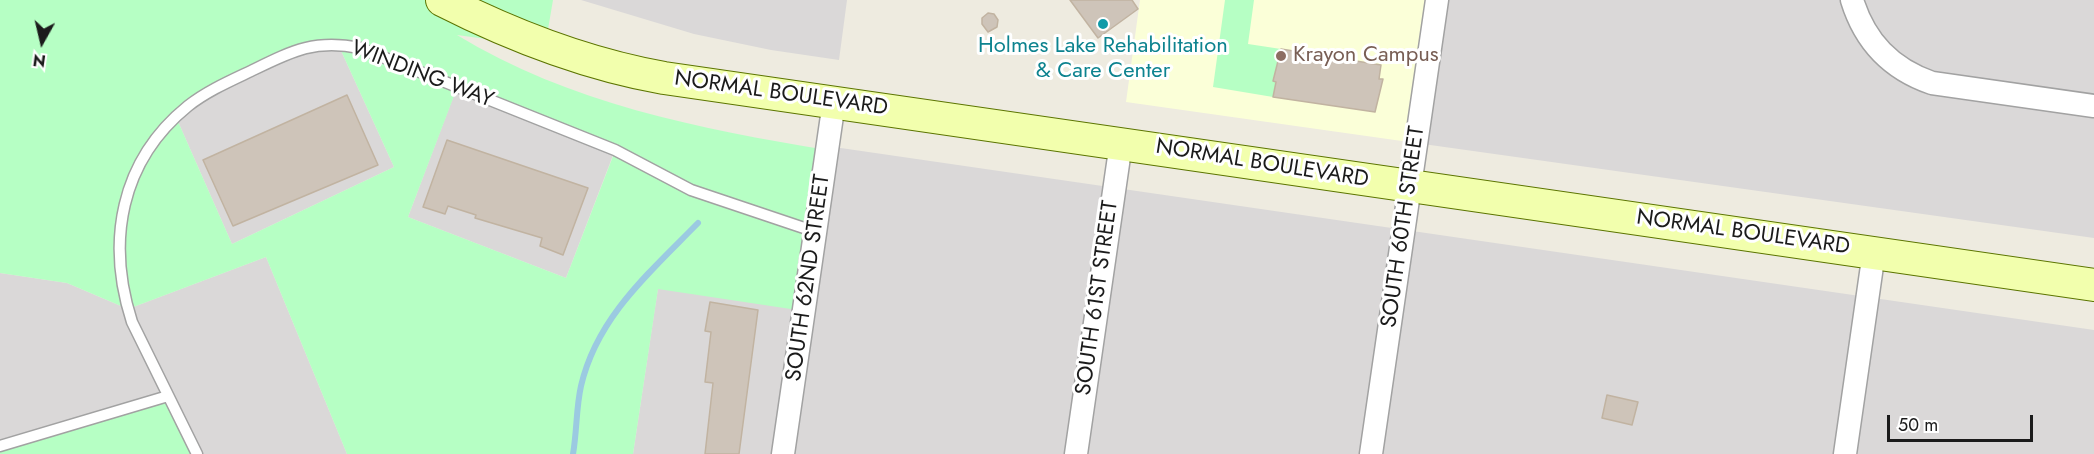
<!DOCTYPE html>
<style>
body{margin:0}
#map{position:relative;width:2094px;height:454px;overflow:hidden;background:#eeebe0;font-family:Jost,sans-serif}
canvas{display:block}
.north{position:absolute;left:12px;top:12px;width:60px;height:60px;-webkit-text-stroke:4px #fff;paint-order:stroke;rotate:188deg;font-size:16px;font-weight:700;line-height:24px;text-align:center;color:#1b1b1b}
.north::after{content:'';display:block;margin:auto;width:21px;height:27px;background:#1b1b1b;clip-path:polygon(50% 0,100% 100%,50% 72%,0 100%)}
.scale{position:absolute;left:1887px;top:415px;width:146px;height:27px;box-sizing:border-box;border:3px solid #1b1b1b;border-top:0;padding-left:8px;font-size:18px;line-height:21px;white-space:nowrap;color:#1b1b1b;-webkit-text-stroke:4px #fff;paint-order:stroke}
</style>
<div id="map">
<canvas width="2094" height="454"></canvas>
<div class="north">N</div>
<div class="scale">50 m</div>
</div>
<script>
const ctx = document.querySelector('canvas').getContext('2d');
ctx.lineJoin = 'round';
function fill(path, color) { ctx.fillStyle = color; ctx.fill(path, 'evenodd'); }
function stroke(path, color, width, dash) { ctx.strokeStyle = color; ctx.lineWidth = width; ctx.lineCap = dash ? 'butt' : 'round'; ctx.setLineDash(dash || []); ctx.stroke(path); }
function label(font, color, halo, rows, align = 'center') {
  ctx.font = font + ' Jost,sans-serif'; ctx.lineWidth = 6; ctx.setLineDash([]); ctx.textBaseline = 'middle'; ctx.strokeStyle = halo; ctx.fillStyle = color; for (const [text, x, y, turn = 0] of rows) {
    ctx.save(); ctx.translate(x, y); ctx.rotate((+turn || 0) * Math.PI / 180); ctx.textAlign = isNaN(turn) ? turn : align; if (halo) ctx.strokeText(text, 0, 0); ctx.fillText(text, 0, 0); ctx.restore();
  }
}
const residential = new Path2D(`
 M581 0H847L839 60 771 50 694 34Z
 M1437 0H2094V238L1416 143Z
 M338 44 394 167 232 244 176 117 188 106 293 50Z
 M457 87 615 150 566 278 408 217Z
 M827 146 2094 330V454H633L658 288Z
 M266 257 347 454H197L0 446V273L67 283 128 309Z`);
const education = new Path2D(`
 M1140 0H1437L1416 143 1126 102Z`);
const park = new Path2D(`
 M0 0H553L545 47 457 35C568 103 700 129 827 150L804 311 658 289 633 454H347L266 257 128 309 67 283 0 273ZM315 44H338L394 167 232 244 176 117 213 89ZM457 88 615 151 566 278 408 217Z
 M1225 0H1254L1248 44 1281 49 1273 80 1276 82 1273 97 1213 87Z
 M168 396 197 454H0V446Z`);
const stream = new Path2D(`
 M573 454C577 431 576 408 581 386 597 317 650 272 698 223`);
const building = new Path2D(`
 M1070 0H1132L1138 9 1098 38Z
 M988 13 994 14 998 20 997 27 988 32 982 24V18Z
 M1281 49 1381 65 1379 79H1383L1375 112 1273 97 1276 82 1273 81Z
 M347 95 378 165 233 226 203 160Z
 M447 140 588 188 563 255 540 246 542 238 475 218 476 215 448 206 445 214 423 207Z
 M710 302 758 310 739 454H705L713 383 705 382 711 332 705 331Z
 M1607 395 1638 402 1632 425 1602 418Z`);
const service = new Path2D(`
 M0 446 168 396
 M197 454 132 322C106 242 120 161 188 106 207 91 230 81 251 71 292 51 314 39 360 48L615 150 691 190 816 232`);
const minor = new Path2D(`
 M1852 0C1865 42 1891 69 1932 83L2094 106
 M783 454 834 102
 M1076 454 1121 143
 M1371 454 1437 0
 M1845 454 1874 252`);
const secondary = new Path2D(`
 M442 0C513 36 585 64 664 78L2094 285`);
const markers = [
 [1103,24,6,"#0f9aa8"],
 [1281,56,6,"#8d6e63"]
];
const cultureNames = [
 ["Holmes Lake Rehabilitation",1103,47],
 ["& Care Center",1103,72]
];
const educationNames = [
 ["Krayon Campus",1293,56]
];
const streetNames = [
 ["WINDING WAY",422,75,21],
 ["NORMAL BOULEVARD",781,94,8],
 ["NORMAL BOULEVARD",1262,164,9],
 ["SOUTH 60TH STREET",1404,227,-82],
 ["NORMAL BOULEVARD",1743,233,8],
 ["SOUTH 62ND STREET",809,278,-82],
 ["SOUTH 61ST STREET",1098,298,-82]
];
fill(residential, '#dad8d8');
fill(education, '#fbffd8');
fill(park, '#b6ffc4');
stroke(stream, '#9bcae1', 6);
fill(building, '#cec4b9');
stroke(building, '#c1b3a1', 1.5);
stroke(service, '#a2a2a2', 13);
stroke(minor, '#a2a2a2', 25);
stroke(secondary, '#5c7500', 34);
stroke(service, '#fff', 10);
stroke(minor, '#fff', 22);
stroke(secondary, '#f2ffad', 32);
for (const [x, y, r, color] of markers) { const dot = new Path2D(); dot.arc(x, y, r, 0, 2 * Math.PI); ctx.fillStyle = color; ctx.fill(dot); stroke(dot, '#fff', 2); }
label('22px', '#0d838f', '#fff', cultureNames);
label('22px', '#785e54', '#fff', educationNames, 'left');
label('22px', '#1b1b1b', '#fff', streetNames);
</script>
